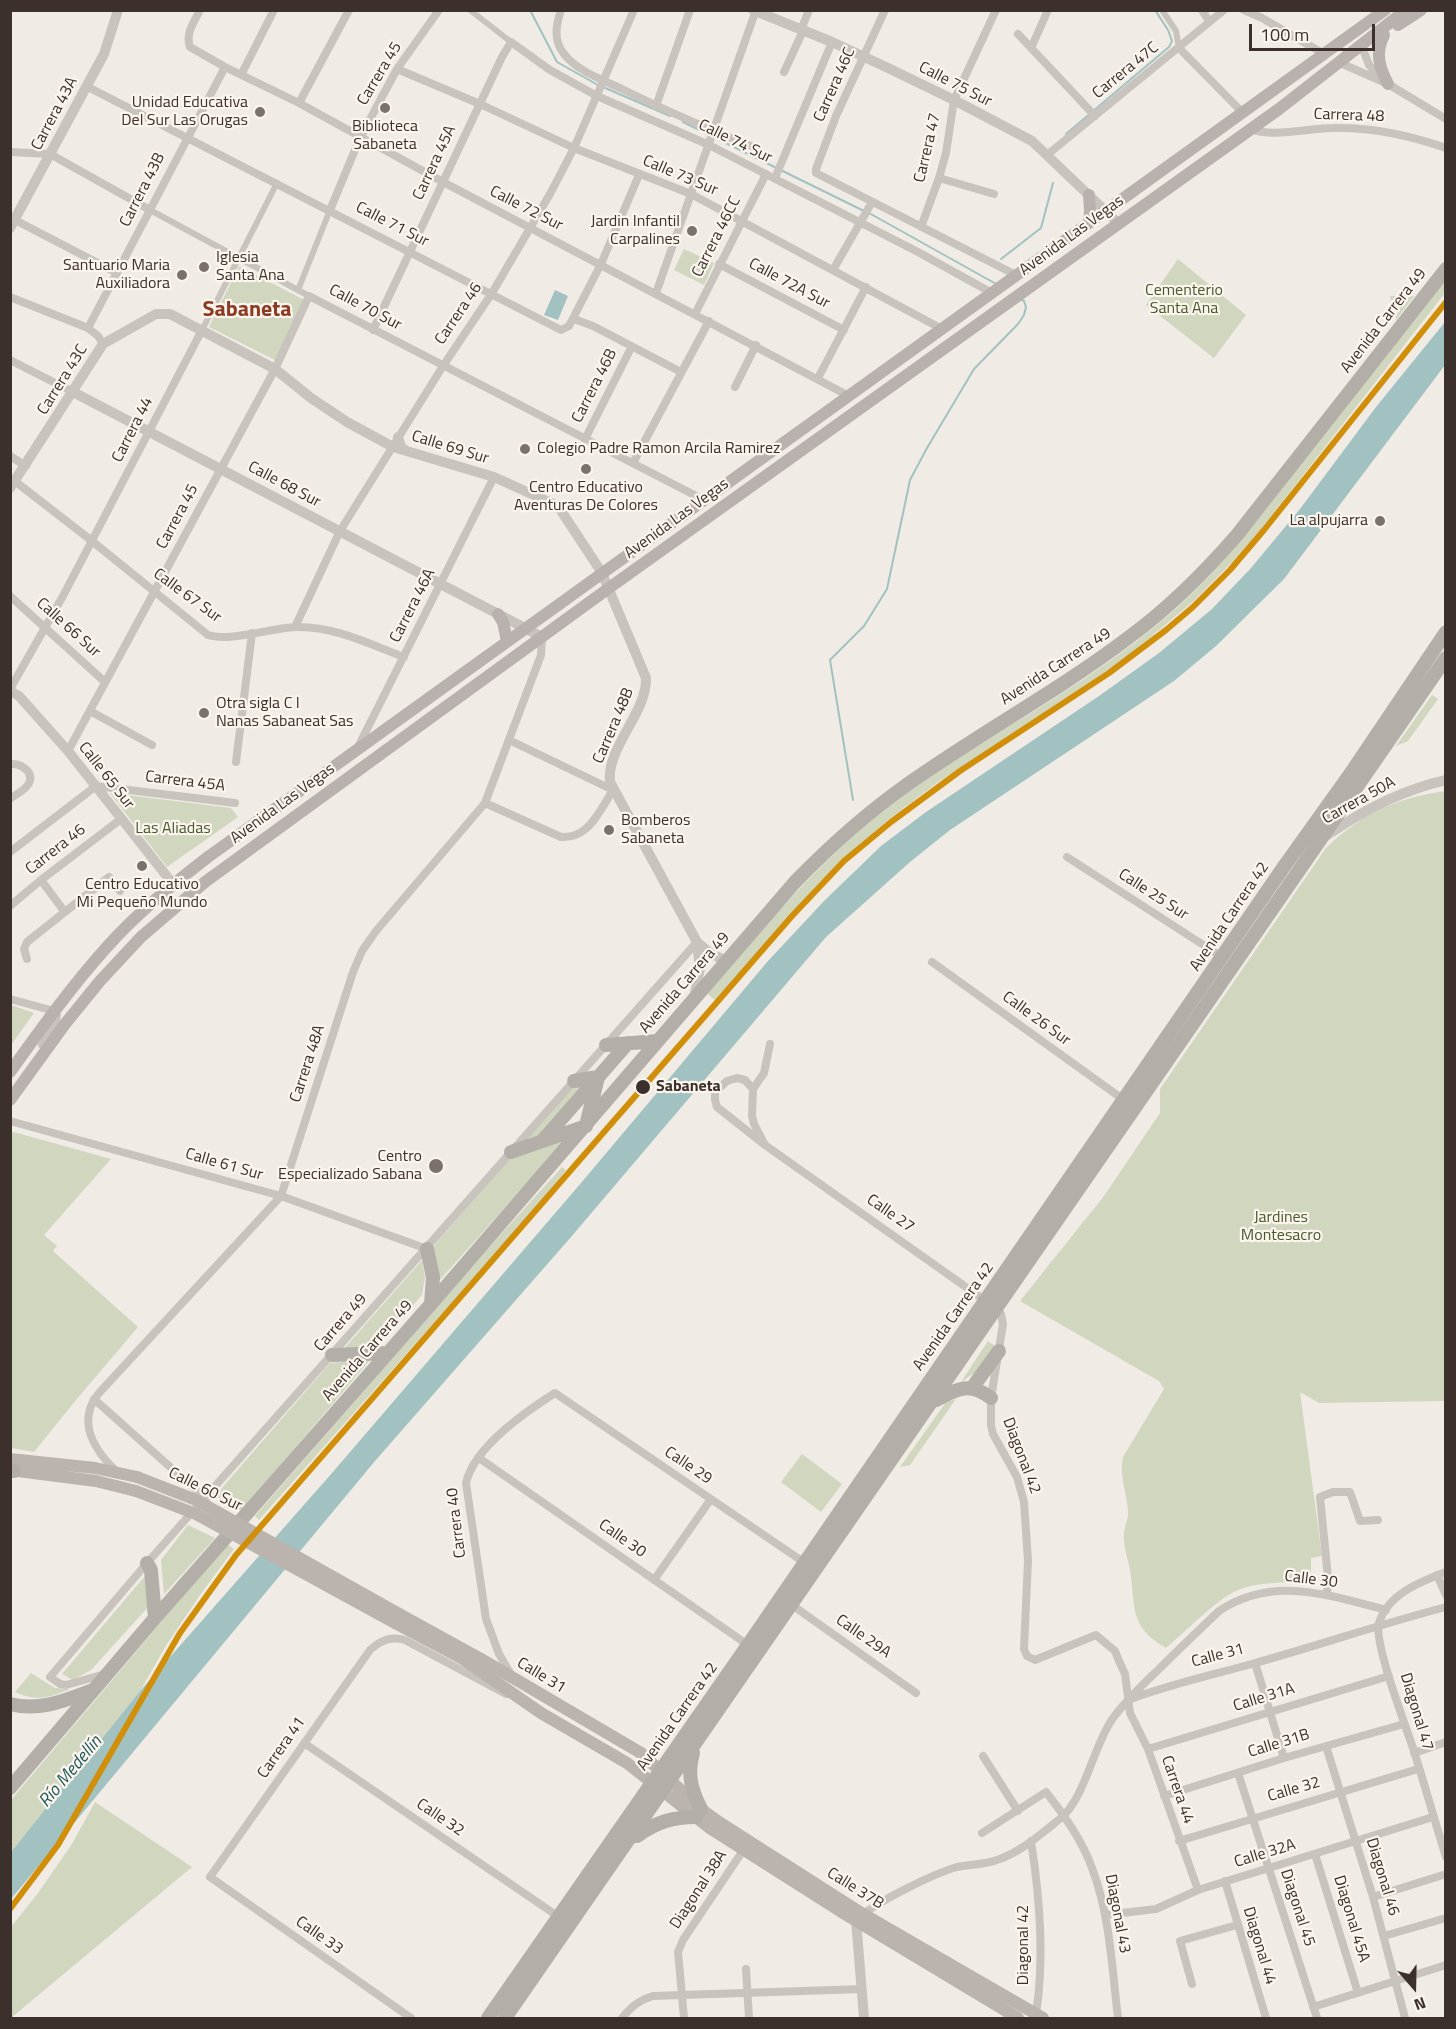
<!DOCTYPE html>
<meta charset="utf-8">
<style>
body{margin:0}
#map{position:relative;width:1456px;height:2029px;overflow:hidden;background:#f0ebe5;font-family:"Titillium Web",sans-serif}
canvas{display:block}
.frame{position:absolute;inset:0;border:12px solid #3b302b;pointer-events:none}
.north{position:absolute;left:1384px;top:1957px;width:60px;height:60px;-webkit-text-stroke:4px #fbf5ee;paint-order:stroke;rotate:160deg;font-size:16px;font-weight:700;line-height:24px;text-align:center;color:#3b302b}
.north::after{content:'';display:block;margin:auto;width:21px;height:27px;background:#3b302b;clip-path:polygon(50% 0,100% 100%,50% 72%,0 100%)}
.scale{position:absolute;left:1249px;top:24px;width:126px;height:27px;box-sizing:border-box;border:3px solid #3b302b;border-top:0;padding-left:8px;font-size:18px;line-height:21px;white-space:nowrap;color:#3b302b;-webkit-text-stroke:4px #fbf5ee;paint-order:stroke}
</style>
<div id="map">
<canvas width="1456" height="2029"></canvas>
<div class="frame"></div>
<div class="north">N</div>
<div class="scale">100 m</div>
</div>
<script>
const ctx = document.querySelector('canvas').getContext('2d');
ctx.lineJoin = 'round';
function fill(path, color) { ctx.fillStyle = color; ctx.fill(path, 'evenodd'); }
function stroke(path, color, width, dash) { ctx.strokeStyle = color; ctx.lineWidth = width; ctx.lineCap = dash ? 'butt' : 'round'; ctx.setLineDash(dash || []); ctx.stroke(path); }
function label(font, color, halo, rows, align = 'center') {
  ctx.font = font + ' "Titillium Web",sans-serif'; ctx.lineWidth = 4.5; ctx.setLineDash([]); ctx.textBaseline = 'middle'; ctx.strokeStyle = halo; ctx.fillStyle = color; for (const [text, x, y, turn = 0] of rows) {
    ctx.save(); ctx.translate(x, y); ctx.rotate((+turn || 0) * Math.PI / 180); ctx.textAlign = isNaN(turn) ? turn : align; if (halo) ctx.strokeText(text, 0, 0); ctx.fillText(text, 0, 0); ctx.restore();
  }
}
const green = new Path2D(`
 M684 249 714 263 704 285 674 270Z
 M1178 259 1246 315 1214 358 1146 305Z
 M239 266 304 300 275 360 209 327Z
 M1445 280V293L1265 524 1235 559 1195 600 1123 660 937 783 888 820 818 884 715 1000 707 994C760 932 812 869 876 817 969 743 1081 692 1171 613 1222 568 1263 514 1304 460 1351 400 1398 340 1445 280Z
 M1390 296H1414L1396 320Z
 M1432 695 1438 699 1408 741 1396 746Z
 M1445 791V1400L1443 1401 1319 1403 1300 1392 1322 1556 1311 1558V1581C1288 1583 1260 1581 1238 1590 1218 1598 1184 1633 1166 1648 1128 1626 1136 1607 1130 1570 1128 1559 1123 1545 1124 1534 1124 1526 1129 1519 1128 1511 1127 1491 1119 1477 1123 1457L1164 1389 1159 1381 1020 1301 1104 1196 1160 1113V1089L1326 848C1361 814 1396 798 1445 791Z
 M110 793 231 808 238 817 167 867Z
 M11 1005 34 1013 11 1045 10 1005Z
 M582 1086 540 1135 524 1140 570 1088Z
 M10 1131 111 1159 44 1235 57 1246 53 1251 138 1327 76 1400 34 1452 11 1448Z
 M567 1138 438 1282 432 1248 513 1155Z
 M562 1167 566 1170 540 1203 259 1520 255 1516 473 1265Z
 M422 1260 425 1277 422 1295 375 1348 342 1351Z
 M988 1341 995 1346 976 1372 961 1382Z
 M371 1359 241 1511 215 1496 330 1363Z
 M956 1399 910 1465 900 1467 946 1402Z
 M802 1454 842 1484 821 1512 781 1482Z
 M188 1525 215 1538 164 1594 161 1560Z
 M227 1544 234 1549 200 1595 167 1644 140 1691 11 1852V1800Z
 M145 1576 150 1605 91 1670 73 1680 62 1674Z
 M31 1673 55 1688 70 1689C47 1698 38 1702 15 1692Z
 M95 1802 192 1867 11 2018V1927L38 1893 72 1844Z`);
const water = new Path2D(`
 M555 290 568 296 558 320 544 315Z
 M1445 322V365L1284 579 1216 646 1174 681 950 830 910 862 826 937 571 1237 375 1461 11 1899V1852L140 1691 332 1473 581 1183 768 961 824 901 881 846 926 812 1099 696 1159 653 1212 609 1251 568 1300 509 1376 407Z`);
const stream = new Path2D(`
 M530 10 557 62 598 85
 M603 87 670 116
 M683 122 864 211
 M1066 134 1169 47 1172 41 1168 30 1155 10
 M869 213 998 285
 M1001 259 1041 228 1053 183
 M853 800 830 660 864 626 887 589 910 480 927 448 974 369 1018 324 1024 315 1026 307 1024 301 1020 299`);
const pedestrian = new Path2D(`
 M470 10 511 42
 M1162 10 1176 31 1179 48
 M150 210 309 296
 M298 290 330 210
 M202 330 277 183`);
const minor = new Path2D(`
 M200 10C194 22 185 34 190 47L225 67 299 103 443 182 849 396
 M561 10C556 25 553 40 564 54 577 71 603 80 622 89 666 111 711 130 756 148
 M885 10 836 116 816 169V173L1016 275
 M1202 10 1209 21
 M1244 10 1262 18 1324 54
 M801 30 809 10
 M1018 34 1095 116
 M1361 44 1369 65 1380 78
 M1032 46 1048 10
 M1179 48 1242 112
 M1338 62 1388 84 1446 119
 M397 69 480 104 574 148 691 194 942 329
 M784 72 803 31
 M241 75 274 10
 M86 86 561 330 569 326 601 264 639 175
 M299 103 349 10
 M656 106 690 10
 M1251 129C1271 138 1309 128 1333 128 1372 127 1409 135 1446 148
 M10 152 50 154 150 210
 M1047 155 1224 10
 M775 178 832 42
 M939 178 994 194
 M330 210 360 138 397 69 439 10
 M15 220 117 273
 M921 227 939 178 946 153 954 100 996 10
 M719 264 844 330
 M833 270 872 202
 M656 293 756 10
 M10 297 88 328 98 336 103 344
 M695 314 766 174
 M574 319 593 326 681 372
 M88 328 225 67
 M373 330 502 57 511 42 550 70 597 96 709 145 918 252 992 293
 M10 360 73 392
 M818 378 866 287
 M735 387 756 345
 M585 439 631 348
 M10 456 26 466
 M633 463 709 321
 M16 482 92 541 208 635C230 642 271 628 296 627 334 626 369 644 404 657
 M10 596 105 682
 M295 627 340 531 443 366 492 293 550 194 574 148 634 10
 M10 689 63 596 202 330
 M90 711 152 745
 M358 747 494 477
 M68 751 275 369 309 296 704 500
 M236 762 252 633
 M10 764C22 763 37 774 27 786 23 791 15 795 10 799
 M485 803 561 837C589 839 600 810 613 790L509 740
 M10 852 96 786 235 803
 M1067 857 1222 957
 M41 880 64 911
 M10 906 41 880 121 819
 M27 959 24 949 27 942 109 877 120 891
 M932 962 1124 1100
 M10 999 54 1011 57 1015 55 1025 42 1045
 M737 1078 745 1080 753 1089 752 1116 754 1124 765 1145 717 1107 715 1100V1092L727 1081Z
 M753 1089 764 1073 770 1044
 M10 1121 281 1196 427 1249
 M765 1145 997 1309 1001 1314 1003 1324 991 1398V1425L993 1434 1017 1477 1024 1502 1028 1560 1024 1649 1027 1656 1035 1660 1096 1635 1115 1651 1119 1661 1125 1674 1130 1713 1148 1749 1198 1890
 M94 1399 206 1499
 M479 1458 748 1645
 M116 1471C94 1450 76 1421 99 1393L281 1196 353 972 362 951 376 931 485 803 541 655 542 637
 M1446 1572C1420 1582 1388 1594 1379 1623 1373 1642 1407 1729 1414 1751 1425 1786 1435 1822 1446 1857
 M1437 1575 1446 1595
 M654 1580 711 1499
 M1327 1594 1328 1578 1320 1497 1333 1492H1350L1360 1521 1378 1520
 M792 1605 916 1693
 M1255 1663 1284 1758
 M105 1674 66 1685 60 1684 50 1677 147 1563 697 942
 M512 1676 499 1654 486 1619 466 1483C474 1447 525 1412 555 1393L805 1563
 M1131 1699C1171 1684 1213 1675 1255 1663 1319 1645 1381 1624 1446 1607
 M304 1743 559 1917
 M1326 1746 1373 1897 1405 2018
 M1148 1749 1389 1676
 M1414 1753 1446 1742
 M983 1756 1018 1811
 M1238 1773 1317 2018
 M1164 1796 1284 1758 1404 1724
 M982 1833 1046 1792C1064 1815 1082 1840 1092 1868 1110 1915 1112 1969 1118 2018
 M1031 1841C1040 1898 1045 1957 1036 2014
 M1179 1841 1418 1769
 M1315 1854 1358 1993
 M1225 1881 1266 2018
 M1373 1897 1446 1874
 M1105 1915 1156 1909 1198 1890 1433 1817
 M860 1917C878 1901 933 1874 957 1867 970 1864 984 1865 997 1860 1021 1852 1041 1834 1061 1818 1085 1798 1094 1744 1113 1718 1126 1701 1141 1686 1157 1671 1177 1651 1198 1631 1219 1611 1273 1575 1328 1595 1386 1610
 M1384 1936 1446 1918
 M746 1969 749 2018
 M1192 1984 1180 1941 1237 1925
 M1313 2007 1446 1965
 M411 2018 210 1877 370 1650C381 1640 391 1636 405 1640L506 1694
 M622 2018C631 2007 639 2000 653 1996L862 1989
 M684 2018 678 1952 683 1940 744 1849`);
const tertiary = new Path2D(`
 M753 10 832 42 886 67 954 100 1032 141 1119 224
 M10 228 104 54 118 10
 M73 392 542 637
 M398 437 401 447 405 450
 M10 488 103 344 156 314H170L275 369 311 398 347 422 393 447 494 477 558 506 602 573 646 678C647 713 606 748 610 782L697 942 700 968 694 999
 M10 691 19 696 68 751 173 884
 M1326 836C1363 810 1402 790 1446 780
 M697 942 710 953 726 961
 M856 1920 864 2018`);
const secondary = new Path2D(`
 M10 1459 95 1468 137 1477
 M10 1470 96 1481 136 1491
 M401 1615 481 1659 641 1753 701 1809 719 1822 863 1914 1043 2018
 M395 1623 463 1659 541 1713 627 1763 711 1829 840 1911 1018 2018`);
const primary = new Path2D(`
 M1398 25 1421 10
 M1384 35C1375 53 1379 67 1388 84
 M1089 195 1090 211 1089 222
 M498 614 503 622 507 641
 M10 1072C41 1029 71 987 106 948 136 914 172 885 208 857L1385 10
 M10 1100 65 1024 100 981 141 937 205 882 609 588 1279 109 1406 10`);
const trunk = new Path2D(`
 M606 1045 658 1041
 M543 1140 628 1043
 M511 1152 586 1126 598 1077 574 1081
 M427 1249 433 1277 431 1304
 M332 1355 388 1353
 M972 1388 999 1351
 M936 1400C958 1388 970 1382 991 1398
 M10 1471H14
 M147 1563 151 1570 155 1618
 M10 1704C40 1712 66 1700 93 1690
 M693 1753C687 1774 691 1789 701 1809
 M10 1788 155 1618 431 1304 795 882C830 846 867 813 908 784 980 733 1058 691 1128 638 1169 608 1204 573 1237 535L1446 269
 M637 1836C656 1822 673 1817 696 1817
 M488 2018 748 1645 1283 868 1353 770 1446 632
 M505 2018 1446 658`);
const secondaryBridge = new Path2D(`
 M137 1477 196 1500 401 1615
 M136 1491 196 1514 395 1623`);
const metro1 = new Path2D(`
 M10 1909 58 1845 180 1633 236 1555 792 916 844 861 891 822 960 771 1109 673 1166 630 1193 607 1230 570 1264 530 1446 302`);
const markers = [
 [385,108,6,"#7a716c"],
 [260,112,6,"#7a716c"],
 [692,231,6,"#7a716c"],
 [204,267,6,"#7a716c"],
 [182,275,6,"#7a716c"],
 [525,449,6,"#7a716c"],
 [586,469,6,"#7a716c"],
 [1380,521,6,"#7a716c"],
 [204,713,6,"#7a716c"],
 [609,830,6,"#7a716c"],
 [142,866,6,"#7a716c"],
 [643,1087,8,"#3b302b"],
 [436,1166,8,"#7a716c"]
];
const streetNames = [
 ["Carrera 47C",1126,71,-39],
 ["Carrera 45",380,74,-59],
 ["Carrera 46C",835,85,-66],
 ["Calle 75 Sur",955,85,27],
 ["Carrera 43A",55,114,-62],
 ["Carrera 48",1349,116,2],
 ["Calle 74 Sur",735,142,26],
 ["Carrera 47",928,148,-77],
 ["Carrera 45A",435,163,-65],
 ["Calle 73 Sur",680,176,23],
 ["Carrera 43B",143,190,-63],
 ["Calle 72 Sur",526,209,27],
 ["Calle 71 Sur",392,225,27],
 ["Avenida Las Vegas",1072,236,-36],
 ["Carrera 46CC",717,237,-63],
 ["Calle 72A Sur",789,284,28],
 ["Calle 70 Sur",365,308,28],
 ["Carrera 46",459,314,-56],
 ["Avenida Carrera 49",1384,321,-52],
 ["Carrera 43C",63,380,-58],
 ["Carrera 46B",595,386,-63],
 ["Carrera 44",133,430,-63],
 ["Calle 69 Sur",450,448,17],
 ["Calle 68 Sur",284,485,28],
 ["Carrera 45",178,517,-62],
 ["Avenida Las Vegas",677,519,-36],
 ["Calle 67 Sur",187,596,36],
 ["Carrera 46A",413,606,-63],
 ["Calle 66 Sur",68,628,42],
 ["Avenida Carrera 49",1056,667,-33],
 ["Carrera 48B",614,726,-67],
 ["Calle 65 Sur",106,776,52],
 ["Carrera 45A",185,782,7],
 ["Carrera 50A",1359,801,-29],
 ["Avenida Las Vegas",283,804,-36],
 ["Carrera 46",56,850,-38],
 ["Calle 25 Sur",1153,895,33],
 ["Avenida Carrera 42",1230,917,-56],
 ["Avenida Carrera 49",685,983,-49],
 ["Calle 26 Sur",1036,1019,36],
 ["Carrera 48A",308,1064,-72],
 ["Calle 61 Sur",224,1165,16],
 ["Calle 27",890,1214,35],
 ["Avenida Carrera 42",954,1317,-55],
 ["Carrera 49",341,1323,-49],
 ["Avenida Carrera 49",368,1351,-49],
 ["Diagonal 42",1021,1456,69],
 ["Calle 29",688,1466,34],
 ["Calle 60 Sur",205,1490,26],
 ["Carrera 40",457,1523,-97],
 ["Calle 30",622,1539,35],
 ["Calle 30",1311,1580,7],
 ["Calle 29A",863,1637,35],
 ["Calle 31",1218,1656,-15],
 ["Calle 31",541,1676,31],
 ["Calle 31A",1264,1698,-17],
 ["Diagonal 47",1416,1712,73],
 ["Avenida Carrera 42",678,1717,-55],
 ["Calle 31B",1279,1744,-17],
 ["Carrera 41",282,1748,-55],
 ["Carrera 44",1177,1790,71],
 ["Calle 32",1294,1790,-16],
 ["Calle 32",440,1818,34],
 ["Calle 32A",1265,1854,-17],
 ["Diagonal 46",1382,1877,73],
 ["Calle 37B",855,1889,32],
 ["Diagonal 38A",699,1890,-57],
 ["Diagonal 45",1297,1908,72],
 ["Diagonal 43",1117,1914,79],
 ["Diagonal 45A",1351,1919,73],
 ["Calle 33",319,1936,35],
 ["Diagonal 42",1024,1945,-90],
 ["Diagonal 44",1259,1946,73]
];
const poiNames = [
 ["Unidad Educativa",248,103],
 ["Del Sur Las Orugas",248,121],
 ["Biblioteca",385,127,"center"],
 ["Sabaneta",385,145,"center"],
 ["Jardin Infantil",680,222],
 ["Carpalines",680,240],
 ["Iglesia",216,258,"left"],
 ["Santa Ana",216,276,"left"],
 ["Santuario Maria",170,266],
 ["Auxiliadora",170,284],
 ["Colegio Padre Ramon Arcila Ramirez",537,449,"left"],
 ["Centro Educativo",586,488,"center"],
 ["Aventuras De Colores",586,506,"center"],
 ["La alpujarra",1368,521],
 ["Otra sigla C I",216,704,"left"],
 ["Nanas Sabaneat Sas",216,722,"left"],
 ["Bomberos",621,821,"left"],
 ["Sabaneta",621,839,"left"],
 ["Centro Educativo",142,885,"center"],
 ["Mi Pequeño Mundo",142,903,"center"],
 ["Centro",422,1157],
 ["Especializado Sabana",422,1175]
];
const parkNames = [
 ["Cementerio",1184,291],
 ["Santa Ana",1184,309],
 ["Las Aliadas",173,829],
 ["Jardines",1281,1218],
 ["Montesacro",1281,1236]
];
const stopNames = [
 ["Sabaneta",656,1087]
];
const waterNames = [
 ["Río Medellín",71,1772,-50]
];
const districtNames = [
 ["Sabaneta",247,311]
];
fill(green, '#d1d6bf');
fill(water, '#a1c2c1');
stroke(stream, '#a1c2c1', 2);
stroke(pedestrian, '#c9c3be', 6);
stroke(minor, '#c9c3be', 8);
stroke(tertiary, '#c9c3be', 10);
stroke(secondary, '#bab3ae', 12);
stroke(primary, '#b8b1ad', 12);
stroke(trunk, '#b4aea8', 14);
stroke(secondaryBridge, '#bab3ae', 12);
stroke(metro1, '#d18e09', 6);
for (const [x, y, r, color] of markers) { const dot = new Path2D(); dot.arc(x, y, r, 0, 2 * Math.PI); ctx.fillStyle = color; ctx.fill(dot); stroke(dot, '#fbf5ee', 2); }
label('16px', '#3b302b', '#fbf5ee', streetNames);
label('16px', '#3b302b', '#fbf5ee', poiNames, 'right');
label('16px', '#4a5a2e', '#fbf5ee', parkNames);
label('bold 16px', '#3b302b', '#fbf5ee', stopNames, 'left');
label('italic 18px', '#1f5a5e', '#fbf5ee', waterNames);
label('bold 22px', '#8c3b22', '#fbf5ee', districtNames);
</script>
